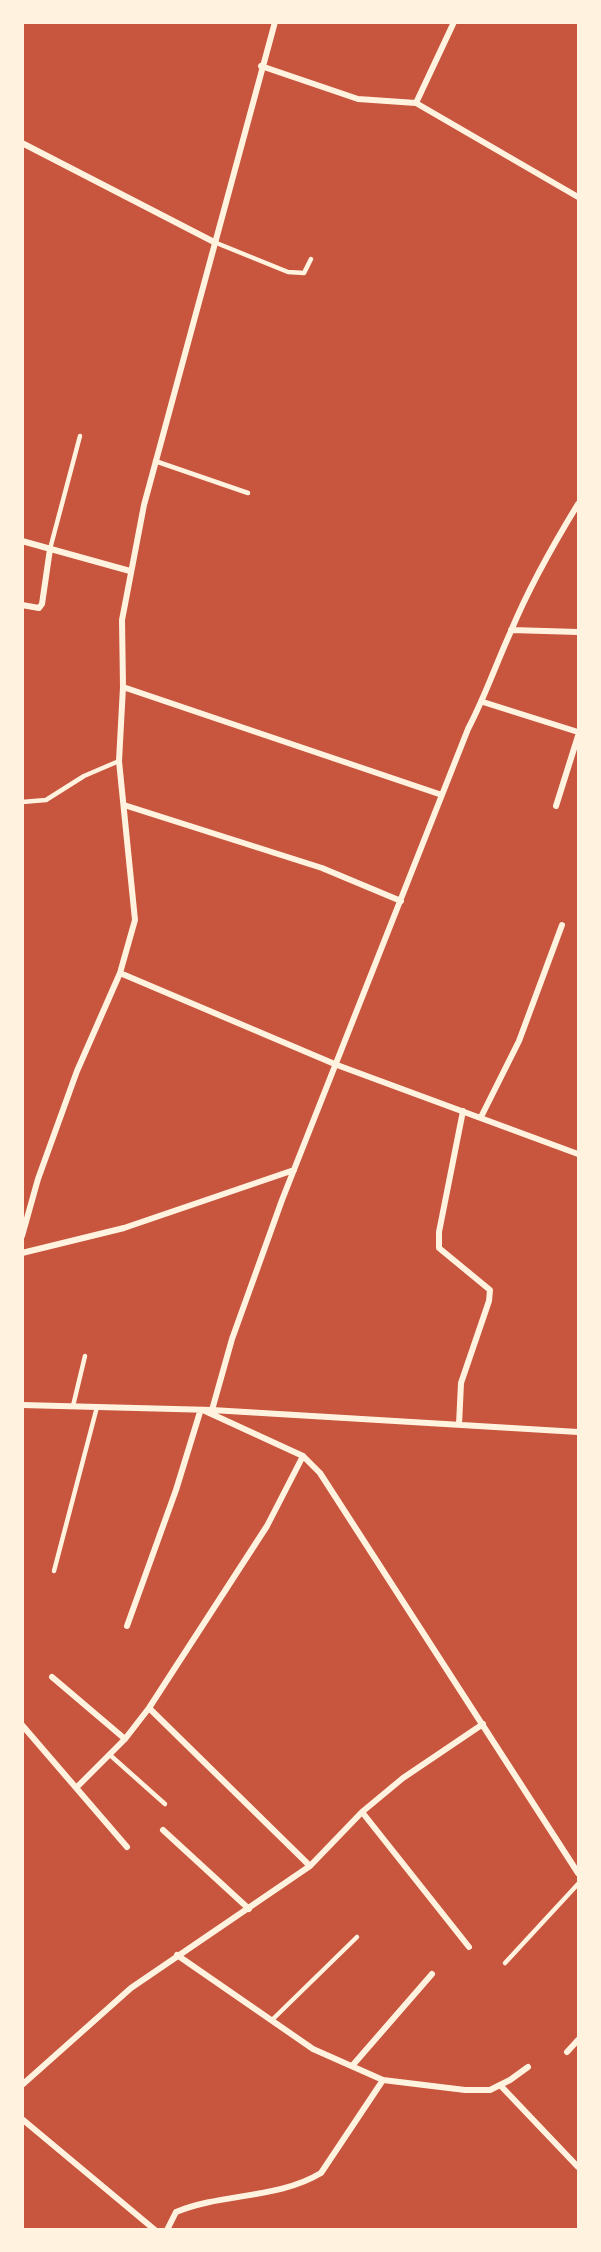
<!DOCTYPE html>
<style>
body{margin:0}
#map{position:relative;width:601px;height:2252px;overflow:hidden;background:#c8553d;font-family:Helvetica,sans-serif}
canvas{display:block}
.frame{position:absolute;inset:0;border:24px solid #fff3e0;pointer-events:none}
</style>
<div id="map">
<canvas width="601" height="2252"></canvas>
<div class="frame"></div>
</div>
<script>
const ctx = document.querySelector('canvas').getContext('2d');
ctx.lineJoin = 'round';
function stroke(path, color, width, dash) { ctx.strokeStyle = color; ctx.lineWidth = width; ctx.lineCap = dash ? 'butt' : 'round'; ctx.setLineDash(dash || []); ctx.stroke(path); }
const service = new Path2D(`
 M214 242 288 272 304 273 311 259
 M155 461 248 493
 M50 549 80 436
 M22 802 46 800 84 776 119 761
 M73 1406 85 1356
 M54 1571 97 1407
 M110 1755 165 1804
 M505 1963 578 1884
 M272 2020 357 1937`);
const minor = new Path2D(`
 M261 66 358 99 416 103 578 197
 M416 103 454 22
 M22 143 214 242
 M22 541 130 571
 M22 605 39 608 42 604 50 549
 M511 630 578 632
 M123 687 442 795
 M483 702 578 732
 M124 805 322 868 401 901
 M556 806 578 736
 M120 973 337 1065 578 1154
 M481 1117 519 1041 562 925
 M22 1236 38 1179 77 1071 120 973 135 920 119 761 123 687 122 620 144 505 275 22
 M22 1253 124 1228 294 1170
 M22 1405 212 1410 578 1432
 M212 1410 232 1339 282 1200 468 729C485 697 496 664 511 631 529 587 553 545 578 504
 M205 1411 303 1456 320 1473 578 1873
 M459 1425 461 1383 489 1301 490 1290 439 1248V1232L463 1111
 M127 1626 176 1490 200 1412
 M52 1677 125 1739
 M149 1708 310 1866
 M22 1725 127 1847
 M77 1787 125 1739 149 1708 267 1526 303 1456
 M362 1812 469 1947
 M163 1830 249 1909
 M177 1955 313 2049 383 2080 465 2090H490L510 2080 528 2067
 M567 2052 578 2040
 M352 2066 432 1974
 M22 2085 131 1988 310 1866 362 1812 403 1778 483 1724
 M500 2085 578 2167
 M22 2119 155 2230
 M167 2230 176 2212C222 2193 278 2199 321 2173L383 2080`);
stroke(service, '#fff3e0', 4.5);
stroke(minor, '#fff3e0', 6);
</script>
